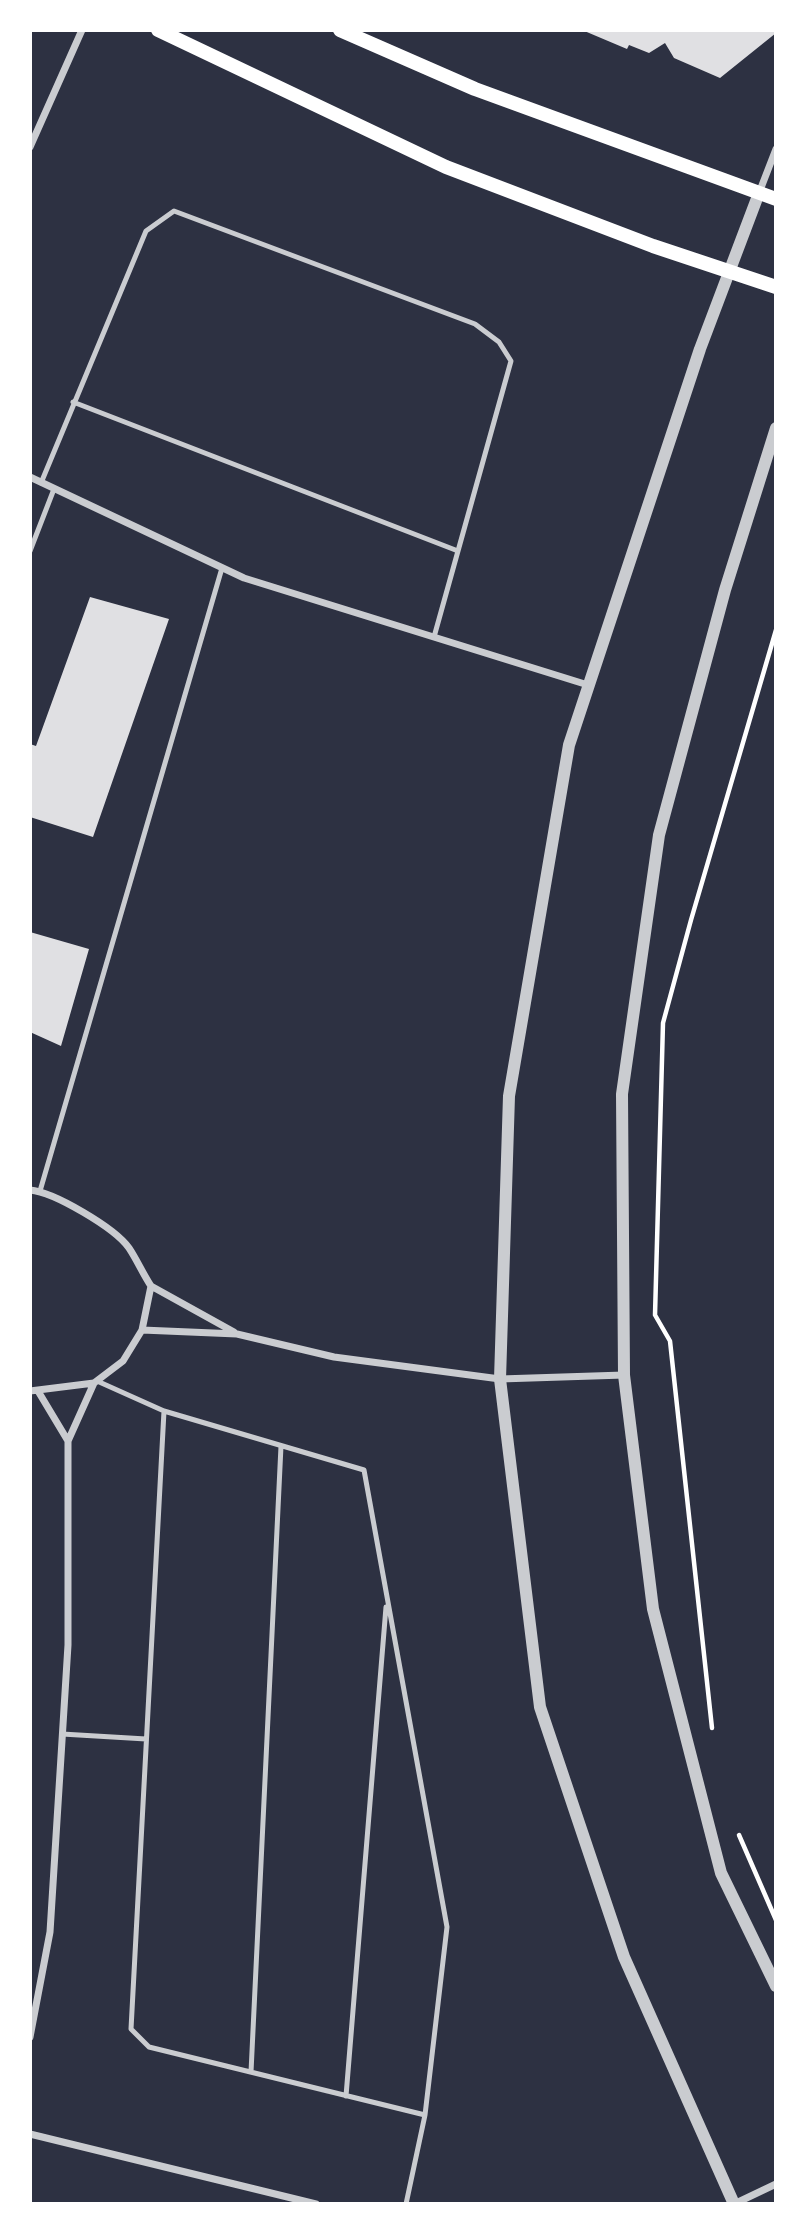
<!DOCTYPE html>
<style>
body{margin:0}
#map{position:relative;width:806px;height:2234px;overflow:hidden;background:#2d3142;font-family:"Archivo Narrow",sans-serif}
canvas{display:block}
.frame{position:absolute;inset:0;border:32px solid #fff;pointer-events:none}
</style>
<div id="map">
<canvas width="806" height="2234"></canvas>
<div class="frame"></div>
</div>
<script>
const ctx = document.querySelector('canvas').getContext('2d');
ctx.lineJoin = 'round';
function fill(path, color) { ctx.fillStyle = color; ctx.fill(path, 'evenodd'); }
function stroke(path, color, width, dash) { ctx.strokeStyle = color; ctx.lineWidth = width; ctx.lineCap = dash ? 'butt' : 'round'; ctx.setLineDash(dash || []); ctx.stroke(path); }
const building = new Path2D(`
 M582 30H776V33L720 78 674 58 665 43 649 53 629 45 627 49Z
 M90 597 169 619 93 837 30 817V744L36 746Z
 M30 932 89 949 61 1046 30 1032Z`);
const path = new Path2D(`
 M712 1728 670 1341 655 1315 663 1023 691 920 776 630
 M739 1835 776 1920`);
const service = new Path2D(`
 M73 402 458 551
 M41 483 146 231 174 211 475 324 499 342 511 361 434 637
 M30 551 54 489
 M40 1191 222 568
 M97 1381 164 1411 364 1470 447 1927 425 2115 406 2204
 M164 1411 131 2029 149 2047 425 2115
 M62 1734 146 1739
 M251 2072 281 1446
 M346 2096 386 1607`);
const minor = new Path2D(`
 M30 147 82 30
 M759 193 776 149
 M30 477 244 578 588 685
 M30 1190C54 1192 115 1228 129 1248 137 1260 143 1274 151 1286L142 1330 123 1361 94 1383 30 1391
 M151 1286 234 1332
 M142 1330 237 1334 334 1357 500 1379 624 1375
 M38 1391 68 1441
 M30 2037 50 1932 68 1645V1441L94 1383
 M30 2134 316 2204
 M734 2204 776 2184`);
const tertiary = new Path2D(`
 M776 428 725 590 659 835 622 1094 624 1375 653 1609 721 1873 776 1986
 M734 2204 624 1957 540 1707 500 1379 509 1096 569 745 700 349 759 193`);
const secondary = new Path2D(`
 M158 30 446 167 653 246 776 287
 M340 30 475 89 776 199`);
fill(building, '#e0e0e3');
stroke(path, '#fff', 4.5);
stroke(service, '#caccd0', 5);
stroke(minor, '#caccd0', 7);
stroke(tertiary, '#caccd0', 12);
stroke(secondary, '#fff', 14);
</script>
